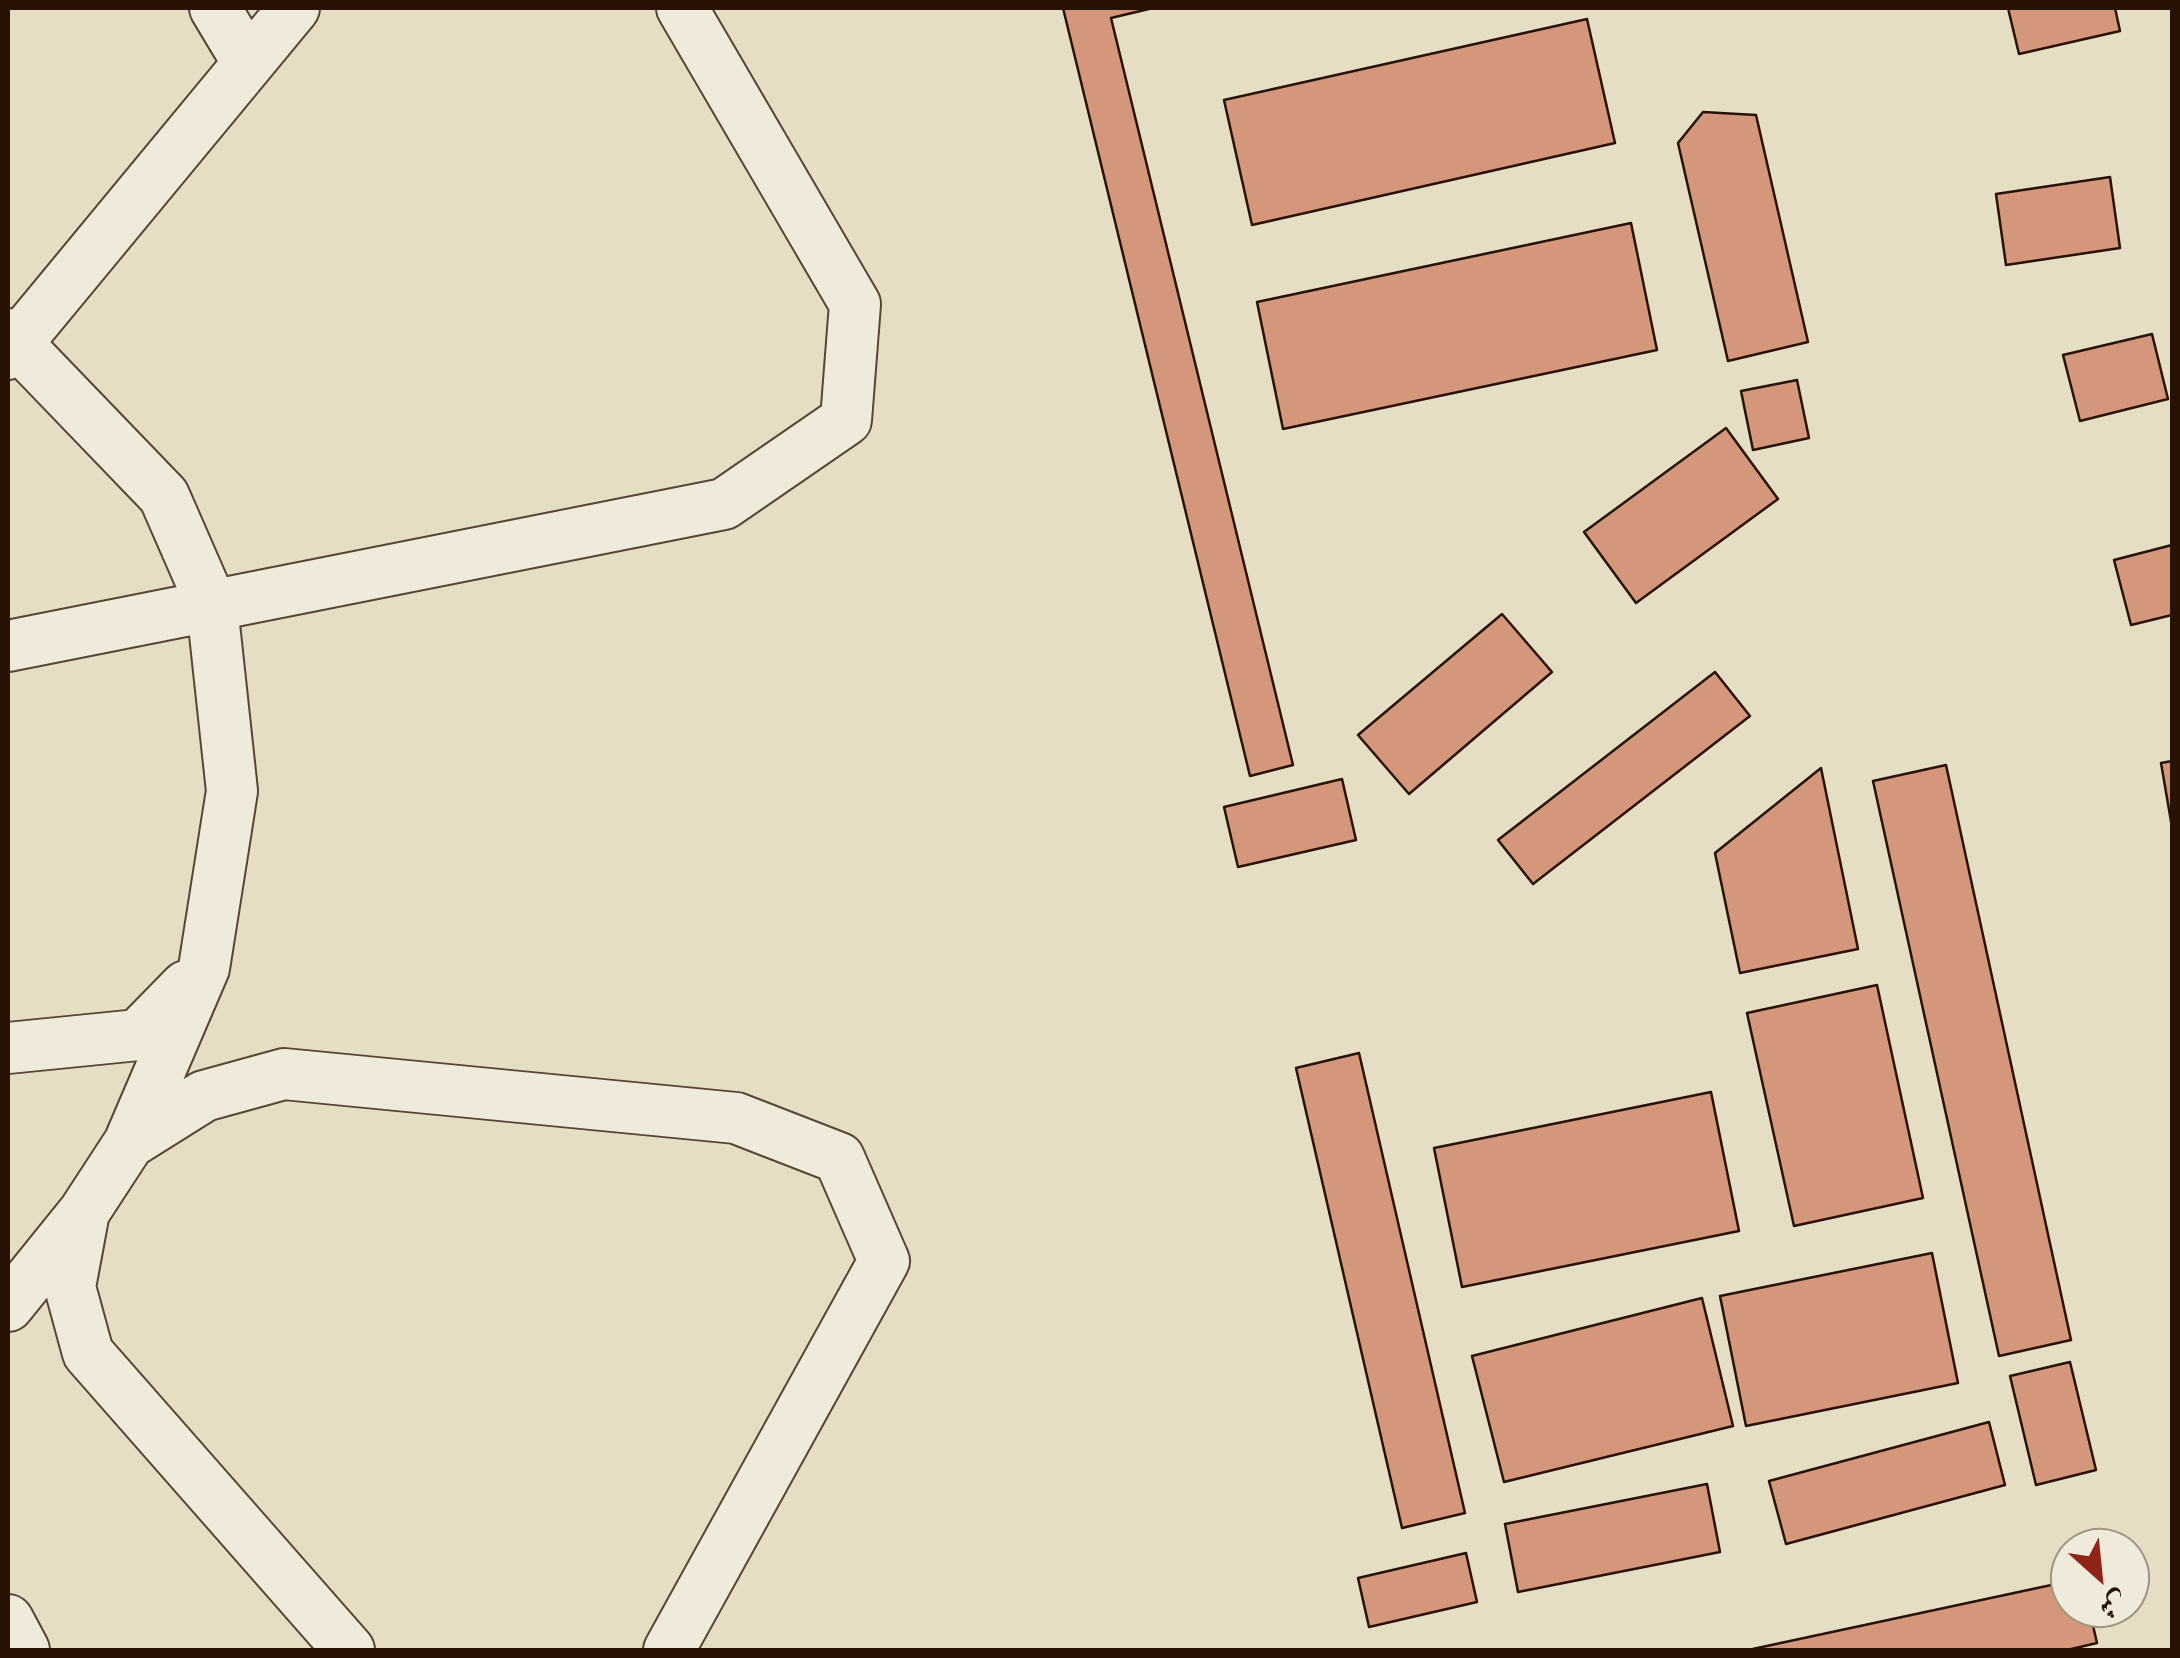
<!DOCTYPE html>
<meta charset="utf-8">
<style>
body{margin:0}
#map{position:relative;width:2180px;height:1658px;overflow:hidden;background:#e6dec4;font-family:"Old Standard TT",Amiri,serif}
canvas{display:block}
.frame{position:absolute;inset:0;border:10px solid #271205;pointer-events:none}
.north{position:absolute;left:2050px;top:1528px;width:100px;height:100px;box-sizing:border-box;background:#efead9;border:2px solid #9f9484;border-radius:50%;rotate:153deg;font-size:28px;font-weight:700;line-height:40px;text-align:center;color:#271205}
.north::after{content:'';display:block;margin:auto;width:35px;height:45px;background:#8f2418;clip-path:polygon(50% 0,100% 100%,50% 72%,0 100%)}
</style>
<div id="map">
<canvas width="2180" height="1658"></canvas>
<div class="frame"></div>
<div class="north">ش</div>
</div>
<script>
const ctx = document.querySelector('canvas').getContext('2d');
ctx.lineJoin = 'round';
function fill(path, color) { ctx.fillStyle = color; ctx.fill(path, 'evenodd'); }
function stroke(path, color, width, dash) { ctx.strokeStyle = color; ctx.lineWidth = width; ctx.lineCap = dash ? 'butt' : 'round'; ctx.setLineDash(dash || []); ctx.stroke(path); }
const building = new Path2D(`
 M1063 8H1153L1111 18 1293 765 1250 776Z
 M2008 8H2115L2120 31 2019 54Z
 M1587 19 1615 143 1252 225 1224 100Z
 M1703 112 1756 115 1808 342 1728 361 1678 143Z
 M2110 177 2120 248 2006 265 1996 194Z
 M1631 223 1657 350 1283 429 1257 302Z
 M2152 334 2168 399 2080 421 2063 355Z
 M1797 380 1809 438 1753 450 1741 391Z
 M1726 428 1778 499 1636 603 1584 532Z
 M2172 545V615L2131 625 2114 560Z
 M1502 614 1552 672 1409 794 1358 735Z
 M1715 672 1750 716 1533 884 1498 840Z
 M2172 761V827L2161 763Z
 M1946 765 2071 1340 1999 1356 1873 781Z
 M1821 768 1858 949 1740 973 1715 853Z
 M1342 779 1356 840 1238 867 1224 807Z
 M1877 985 1923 1198 1794 1226 1747 1013Z
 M1359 1053 1465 1513 1402 1528 1296 1068Z
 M1711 1092 1739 1231 1462 1287 1434 1148Z
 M1932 1253 1958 1383 1746 1426 1720 1296Z
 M1702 1298 1733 1426 1504 1482 1472 1356Z
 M2070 1362 2096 1470 2036 1485 2010 1376Z
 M1989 1422 2005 1485 1786 1544 1769 1481Z
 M1707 1484 1720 1552 1518 1592 1505 1524Z
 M1466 1553 1477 1602 1369 1627 1358 1578Z
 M2070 1581V1608H2089L2097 1643 2067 1650H1748Z`);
const minor = new Path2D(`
 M215 8 248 63
 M8 334 164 496 212 606 232 791 204 968 129 1143 84 1212 8 1306
 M8 354 294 8
 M8 646 724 504 846 420 855 304 682 8
 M8 1048 138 1035 186 986
 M129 1143 204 1096 284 1074 736 1118 839 1158 884 1261 669 1650
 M83 1217 70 1287 88 1353 349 1650
 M8 1620 24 1650`);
fill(building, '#d4977b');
stroke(building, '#271205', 2.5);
stroke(minor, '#574535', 54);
stroke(minor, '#efead9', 50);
</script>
